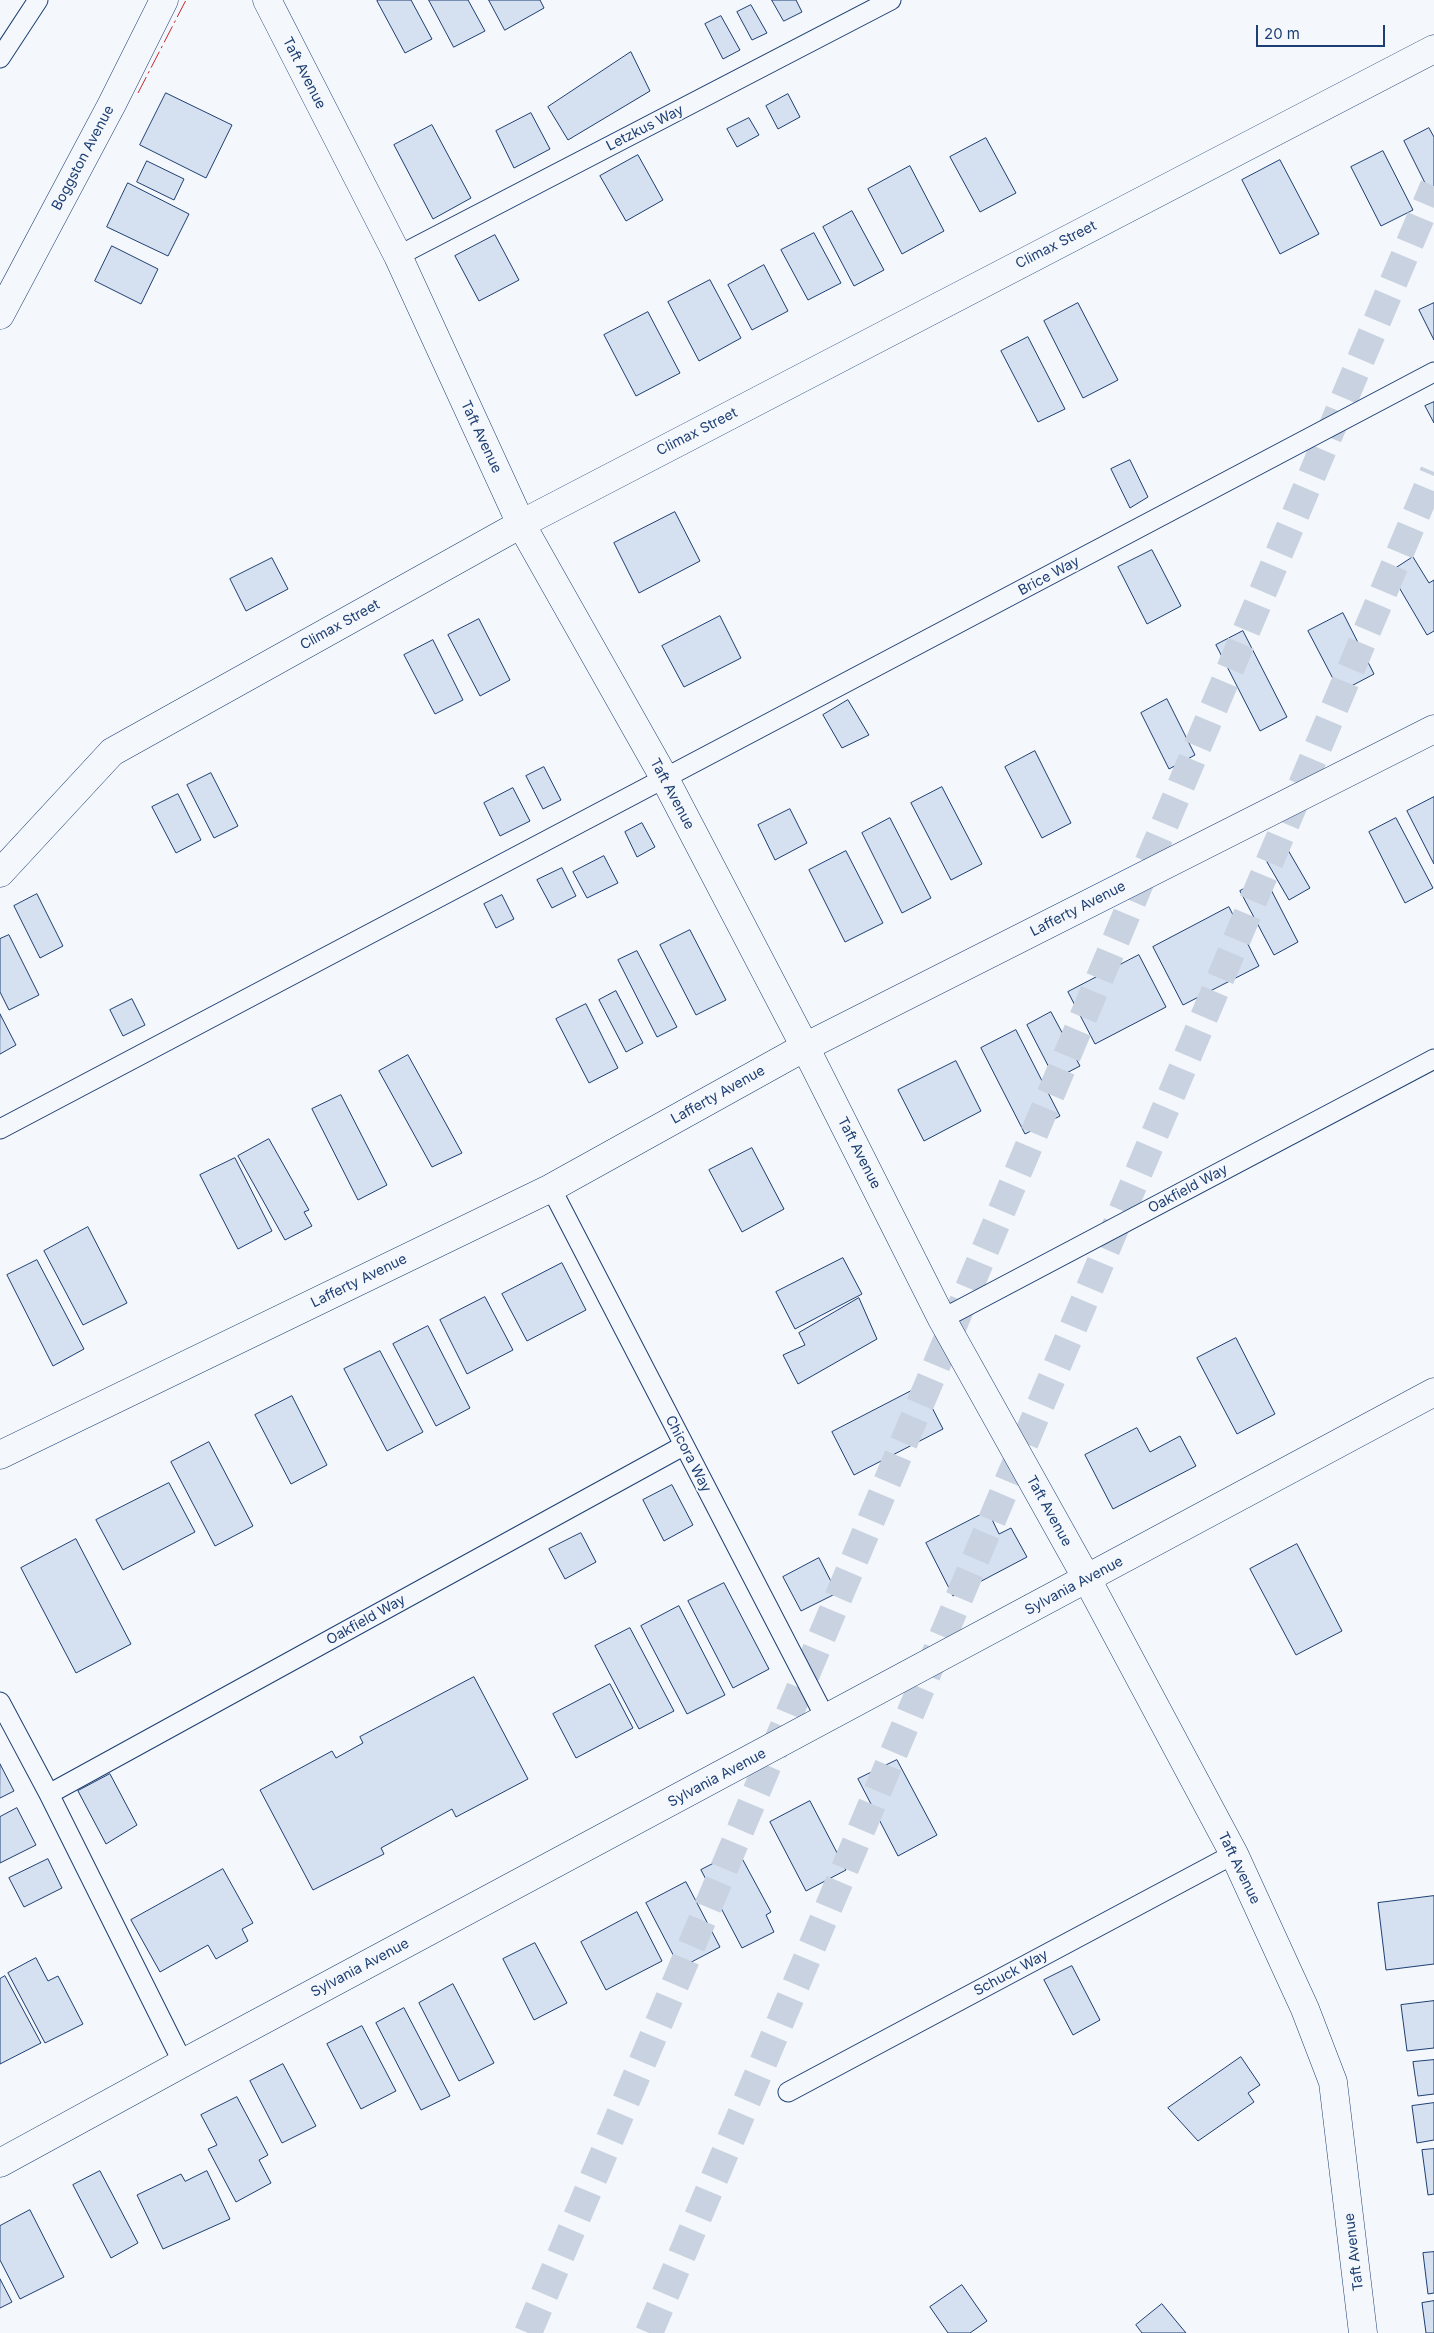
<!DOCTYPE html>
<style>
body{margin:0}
#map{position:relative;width:1434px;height:2333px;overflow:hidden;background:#f4f7fb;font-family:Inter,sans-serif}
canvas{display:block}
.scale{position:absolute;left:1256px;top:25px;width:129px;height:22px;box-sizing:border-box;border:2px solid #1d3f73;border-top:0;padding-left:6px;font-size:15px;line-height:18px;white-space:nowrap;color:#1d3f73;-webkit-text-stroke:4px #f4f7fb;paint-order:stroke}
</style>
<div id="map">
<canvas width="1434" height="2333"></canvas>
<div class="scale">20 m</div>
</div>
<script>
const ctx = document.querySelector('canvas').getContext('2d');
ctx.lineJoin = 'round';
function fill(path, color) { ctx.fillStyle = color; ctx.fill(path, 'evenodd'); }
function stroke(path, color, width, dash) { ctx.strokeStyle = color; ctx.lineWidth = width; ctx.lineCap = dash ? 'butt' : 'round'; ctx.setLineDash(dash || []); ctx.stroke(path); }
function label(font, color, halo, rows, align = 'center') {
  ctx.font = font + ' Inter,sans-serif'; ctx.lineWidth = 4; ctx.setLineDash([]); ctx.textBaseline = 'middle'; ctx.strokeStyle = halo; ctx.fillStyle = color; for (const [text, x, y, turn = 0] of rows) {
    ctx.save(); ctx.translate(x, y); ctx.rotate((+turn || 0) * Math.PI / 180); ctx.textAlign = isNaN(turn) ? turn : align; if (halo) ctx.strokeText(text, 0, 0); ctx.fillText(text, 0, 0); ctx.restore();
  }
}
const building = new Path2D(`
 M379 0H411L432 39 405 53 377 1Z
 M429 0H468L485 31 454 47Z
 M489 0H540L544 8 505 30Z
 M772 0H796L802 12 784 21Z
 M751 5 767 33 752 40 737 12Z
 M721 16 740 50 723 59 705 24Z
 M631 52 650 91 568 140 548 107Z
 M166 93 232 125 206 178 140 145Z
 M788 94 800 117 778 129 766 106Z
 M531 113 550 149 514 168 496 131Z
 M749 118 759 135 737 147 727 129Z
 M432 125 471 198 433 219 394 145Z
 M1429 128 1434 137V201L1404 141Z
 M986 138 1016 193 980 212 950 157Z
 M1383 151 1413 210 1381 226 1351 167Z
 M638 155 663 200 626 221 600 176Z
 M1280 160 1319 234 1280 254 1242 180Z
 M147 161 184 179 174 200 137 182Z
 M910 166 944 231 902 254 868 189Z
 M128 183 189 214 168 256 107 227Z
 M852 211 884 270 854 286 823 227Z
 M814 233 841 283 808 300 781 250Z
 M495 235 519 280 479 301 455 256Z
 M112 246 158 269 141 304 95 281Z
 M764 265 788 311 752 330 728 285Z
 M710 280 741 338 699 361 668 302Z
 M1078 303 1118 380 1083 398 1044 321Z
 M1434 303V340L1419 310Z
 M648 312 680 373 636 396 604 335Z
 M1028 337 1065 409 1038 422 1001 351Z
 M1434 402V423L1425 406Z
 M1130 460 1148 497 1130 508 1111 469Z
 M675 512 700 561 639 593 614 543Z
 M1152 550 1181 606 1147 624 1118 567Z
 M1413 557 1429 583 1434 580V631L1427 635 1390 572Z
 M272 558 288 589 246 611 230 579Z
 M1343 613 1374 674 1340 692 1308 631Z
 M720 616 741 658 684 687 662 646Z
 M479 619 510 680 480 696 448 635Z
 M1243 631 1287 717 1260 731 1216 645Z
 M433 640 463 700 435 714 404 655Z
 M1167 699 1195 755 1169 769 1141 713Z
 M848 700 869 735 842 748 823 715Z
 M1035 751 1071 823 1042 838 1005 767Z
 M544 767 561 800 543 809 526 776Z
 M211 773 238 826 214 838 187 785Z
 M942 787 982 864 951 880 911 803Z
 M513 788 530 821 500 836 484 803Z
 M178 794 201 840 176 853 152 807Z
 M1434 797V864L1407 811Z
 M790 809 807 843 775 860 758 825Z
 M890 818 931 898 902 913 862 833Z
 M1396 818 1433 888 1405 903 1369 832Z
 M642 823 655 847 637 857 625 832Z
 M1288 850 1310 888 1289 900 1267 862Z
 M846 851 883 923 845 942 809 870Z
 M604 856 618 883 587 898 573 872Z
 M562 868 576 896 552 908 537 880Z
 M1265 878 1298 942 1274 955 1240 891Z
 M37 894 63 946 40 958 14 906Z
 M502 895 514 919 496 928 484 904Z
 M1229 907 1259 966 1183 1005 1153 947Z
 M690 930 726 1000 696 1015 660 945Z
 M9 935 39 995 9 1010 0 992V939Z
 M637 951 677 1027 657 1037 618 960Z
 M1139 955 1166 1007 1095 1044 1068 992Z
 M616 991 643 1043 626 1052 599 1000Z
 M132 999 145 1025 123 1036 110 1010Z
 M586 1004 618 1068 589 1083 556 1019Z
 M1051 1012 1080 1066 1055 1079 1027 1025Z
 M0 1014 16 1045 0 1054Z
 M1016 1030 1060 1116 1025 1134 981 1048Z
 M408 1055 462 1153 432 1167 379 1071Z
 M956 1061 981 1111 924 1141 898 1090Z
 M341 1095 387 1185 358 1200 312 1109Z
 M269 1139 309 1210 304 1212 312 1226 285 1240 238 1156Z
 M752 1148 784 1209 742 1232 709 1170Z
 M235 1158 272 1231 238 1249 200 1175Z
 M88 1227 127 1303 83 1325 44 1251Z
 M843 1258 862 1294 795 1329 776 1292Z
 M37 1260 84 1349 53 1366 7 1275Z
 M562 1263 586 1310 527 1341 502 1294Z
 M485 1297 513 1350 467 1374 440 1320Z
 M859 1298 877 1339 798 1384 783 1355 805 1345 799 1333Z
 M428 1326 470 1408 436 1426 393 1344Z
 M1236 1338 1275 1414 1237 1434 1197 1358Z
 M380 1351 423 1432 387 1451 344 1369Z
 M921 1386 943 1429 854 1475 832 1432Z
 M292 1396 327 1465 291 1484 255 1415Z
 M1137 1428 1150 1452 1180 1436 1196 1466 1113 1509 1085 1455Z
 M209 1442 253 1526 215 1546 171 1462Z
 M169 1483 195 1532 123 1570 96 1520Z
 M672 1485 693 1525 664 1541 643 1500Z
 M988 1511 999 1534 1011 1528 1027 1557 953 1596 926 1543Z
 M581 1533 596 1562 565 1579 549 1549Z
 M76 1539 131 1644 76 1673 21 1568Z
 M1297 1544 1342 1631 1296 1655 1250 1569Z
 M819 1558 837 1593 801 1611 783 1577Z
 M724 1583 769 1669 733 1688 688 1601Z
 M679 1606 725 1695 687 1714 641 1626Z
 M630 1628 674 1711 639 1729 595 1646Z
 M474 1677 528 1779 456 1817 452 1809 381 1848 384 1854 313 1890 260 1790 332 1751 336 1758 363 1743 360 1737Z
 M610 1684 633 1728 576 1758 553 1714Z
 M897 1760 937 1835 898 1856 858 1779Z
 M0 1764 14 1791 0 1798Z
 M110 1774 137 1825 106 1844 78 1791Z
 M810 1801 846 1870 806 1891 770 1822Z
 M17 1808 36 1845 0 1863V1817Z
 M738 1851 771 1912 766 1915 774 1932 742 1948 701 1870Z
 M48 1859 62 1888 24 1907 9 1878Z
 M223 1869 253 1923 242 1929 248 1941 216 1959 208 1945 160 1972 131 1920Z
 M686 1882 720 1947 680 1968 646 1903Z
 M1434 1896V1964L1386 1970 1378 1903Z
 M637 1912 662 1961 606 1990 581 1942Z
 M535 1943 567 2003 534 2020 503 1959Z
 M36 1958 48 1981 58 1976 83 2024 45 2043 8 1973Z
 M1072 1966 1100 2020 1073 2035 1044 1980Z
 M5 1976 41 2043 0 2064V1979Z
 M453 1984 494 2063 459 2081 419 2003Z
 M1434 2001V2048L1407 2051 1401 2005Z
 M404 2008 450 2096 421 2110 376 2023Z
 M362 2026 396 2091 361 2109 327 2044Z
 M1241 2057 1260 2085 1248 2093 1254 2102 1198 2141 1168 2108Z
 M1434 2060V2094L1418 2096 1413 2062Z
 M283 2064 316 2126 282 2143 250 2081Z
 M237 2097 268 2155 259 2160 271 2183 236 2202 208 2149 217 2145 201 2115Z
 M1434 2103V2140L1417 2143 1412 2106Z
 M1434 2149V2194L1428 2195 1422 2150Z
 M100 2171 138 2243 111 2258 73 2185Z
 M207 2171 230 2219 163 2249 137 2195 181 2174 185 2181Z
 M30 2210 64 2277 20 2299 0 2260V2226Z
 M1434 2252V2293L1428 2294 1423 2253Z
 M0 2279 12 2302 0 2308Z
 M962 2285 987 2321 970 2333H948L930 2307Z
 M1434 2301V2333H1426L1422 2303Z
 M1162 2304 1186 2333H1142L1136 2325Z`);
const highwayTunnel = new Path2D(`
 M528 2333 1434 186
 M649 2333 1434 472`);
const lane = new Path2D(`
 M0 58 38 0
 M398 256 891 0
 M0 1129 1434 372
 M551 1188 826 1719
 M942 1319 1434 1059
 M0 1702 49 1794 183 2063
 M49 1794 683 1446
 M788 2092 1234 1854`);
const street = new Path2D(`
 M267 0 398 256 521 524 665 779 805 1047 942 1319 1087 1579 1234 1854 1305 2009 1333 2082 1363 2333
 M0 315 112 104 164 0
 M0 873 112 752 521 524 1434 49
 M0 1455 551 1188 805 1047 1434 729
 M0 2163 183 2063 1434 1392`);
const power = new Path2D(`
 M138 93 186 0`);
const streetNames = [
 ["Taft Avenue",304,73,63],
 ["Letzkus Way",645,128,-27],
 ["Boggston Avenue",83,158,-62],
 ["Climax Street",1056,245,-27],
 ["Climax Street",697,432,-27],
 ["Taft Avenue",481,437,65],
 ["Brice Way",1049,576,-28],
 ["Climax Street",340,625,-29],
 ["Taft Avenue",672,794,62],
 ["Lafferty Avenue",1078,909,-27],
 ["Lafferty Avenue",718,1095,-29],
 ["Taft Avenue",859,1153,63],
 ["Oakfield Way",1188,1189,-28],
 ["Lafferty Avenue",359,1281,-26],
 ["Chicora Way",688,1454,63],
 ["Taft Avenue",1049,1511,61],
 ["Sylvania Avenue",1074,1586,-28],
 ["Oakfield Way",366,1620,-29],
 ["Sylvania Avenue",717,1778,-28],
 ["Taft Avenue",1239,1868,64],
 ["Sylvania Avenue",360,1968,-28],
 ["Schuck Way",1011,1973,-28],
 ["Taft Avenue",1354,2252,-97]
];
fill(building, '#d5e0f0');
stroke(building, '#1d3f73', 1);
stroke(highwayTunnel, '#c9d2e0', 28, [28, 14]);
stroke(lane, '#1d3f73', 21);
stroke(street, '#1d3f73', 29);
stroke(lane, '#f4f7fb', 19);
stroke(street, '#f4f7fb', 28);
stroke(power, '#c62828', 1, [18, 4, 2.5, 4]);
label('14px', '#1d3f73', '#f4f7fb', streetNames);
</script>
